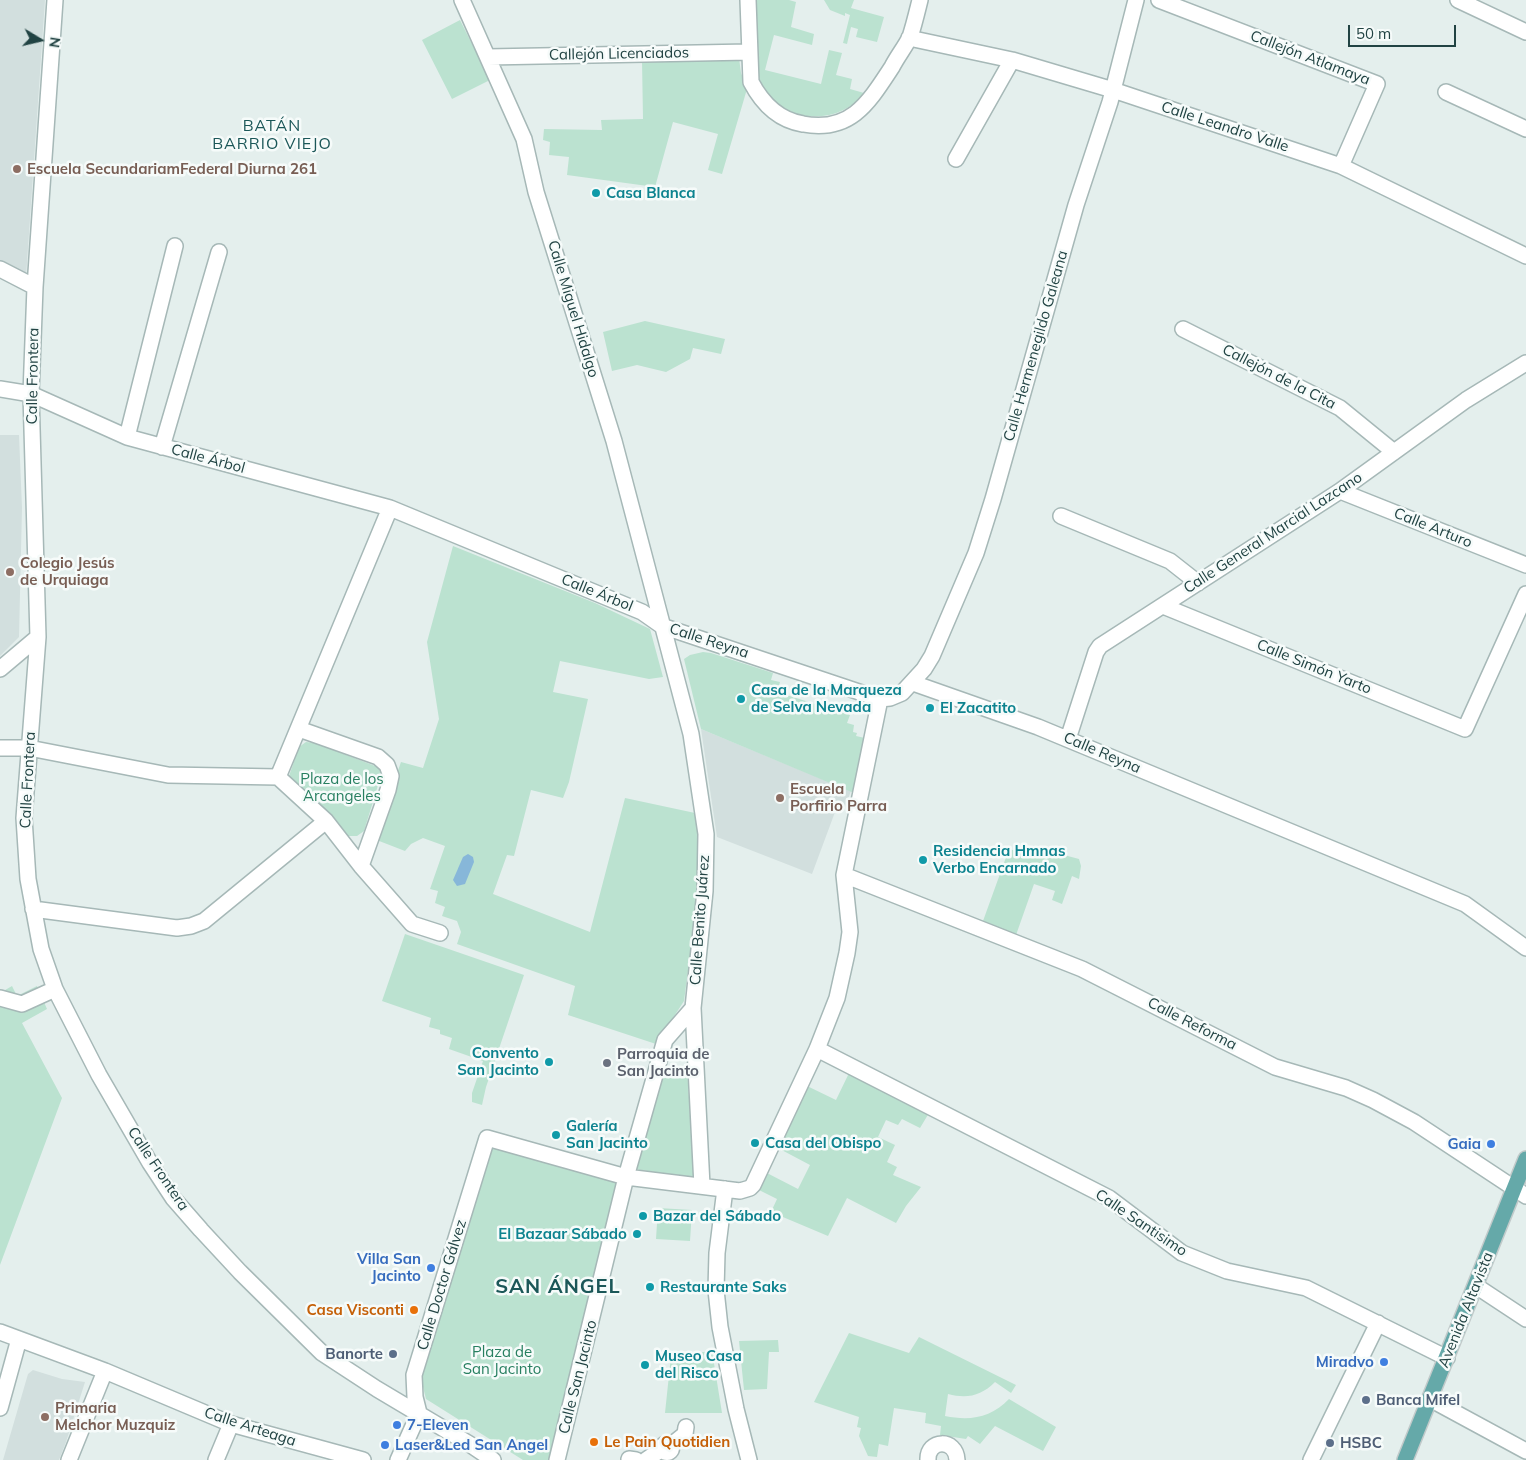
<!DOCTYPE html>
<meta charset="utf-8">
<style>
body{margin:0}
#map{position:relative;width:1526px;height:1460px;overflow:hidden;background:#e4efed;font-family:Mulish,sans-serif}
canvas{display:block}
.north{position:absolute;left:15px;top:15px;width:50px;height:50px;-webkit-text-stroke:4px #f6fbfa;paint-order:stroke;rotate:99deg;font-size:14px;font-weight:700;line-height:20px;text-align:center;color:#214343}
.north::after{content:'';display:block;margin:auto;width:18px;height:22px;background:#214343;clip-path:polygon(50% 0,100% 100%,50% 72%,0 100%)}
.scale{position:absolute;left:1348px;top:25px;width:108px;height:22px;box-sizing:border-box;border:2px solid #214343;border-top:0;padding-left:6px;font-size:15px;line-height:18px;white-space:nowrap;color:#214343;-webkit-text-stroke:4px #f6fbfa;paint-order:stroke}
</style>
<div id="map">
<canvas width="1526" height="1460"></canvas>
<div class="north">N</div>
<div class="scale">50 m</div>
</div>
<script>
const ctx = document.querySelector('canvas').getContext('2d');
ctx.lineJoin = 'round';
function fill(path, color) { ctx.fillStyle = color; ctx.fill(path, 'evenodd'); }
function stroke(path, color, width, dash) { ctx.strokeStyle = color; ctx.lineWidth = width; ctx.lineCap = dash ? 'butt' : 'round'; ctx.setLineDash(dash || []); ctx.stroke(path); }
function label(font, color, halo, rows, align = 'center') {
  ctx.font = font + ' Mulish,sans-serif'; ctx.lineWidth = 5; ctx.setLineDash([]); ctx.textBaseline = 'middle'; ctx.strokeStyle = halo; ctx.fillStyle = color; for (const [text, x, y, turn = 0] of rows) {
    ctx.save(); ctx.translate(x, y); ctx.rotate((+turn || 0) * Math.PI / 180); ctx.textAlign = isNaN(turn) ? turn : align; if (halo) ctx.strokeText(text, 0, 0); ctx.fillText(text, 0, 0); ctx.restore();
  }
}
const built = new Path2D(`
 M0 0H45L26 277 0 262Z
 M0 435H19L22 508 19 637 0 656Z
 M701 729 851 791 845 807 838 804 812 874 717 837Z
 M33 1370 62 1379 85 1382 66 1442 59 1460H3L28 1374Z`);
const green = new Path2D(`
 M756 0H789L796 2 791 27 814 34 812 45 774 35 765 70 821 84 829 50 842 53 836 75 852 79 850 89 864 93C838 128 777 124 760 80 754 64 756 19 756 0Z
 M824 0H854L851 8 884 17 877 42 856 37 858 29 851 27 847 44 843 43 850 15 845 13V16L830 10Z
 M460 20 490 80 452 99 422 40Z
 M739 58 741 73 747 89 722 174 708 170 718 134 673 122 655 187 567 175 569 157 549 155 550 142 543 140 544 129 602 130 601 120 643 119 642 60Z
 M645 321 725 339 721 354 693 348 690 359 666 372 637 365 612 371 603 332Z
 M453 546 595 603 650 629 663 677 649 679 560 661 553 692 588 699 569 782 563 798 531 790 514 856 507 855 493 894 590 932 625 798 695 813 698 834 699 887 684 1001 656 1044 568 1015 575 986 457 944 461 932 457 921 442 916 445 907 435 903 438 891 430 889 445 846 423 838 411 844 405 851 374 839 401 762 423 768 439 719 427 642Z
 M703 652 711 653 773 673 771 680 780 682 777 692 850 715 847 723 854 725 853 732 857 733 856 736 865 738 854 793 701 729 684 659 690 655Z
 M306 742 315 743 383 769 364 831 357 836H346L288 779 299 747Z
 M1009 849 1047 859 1049 851 1079 859 1081 866 1079 879 1072 876 1062 904 1052 900 1055 891 1034 884 1016 935 983 921Z
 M405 934 524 975 486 1087 482 1105 472 1102V1093L483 1061 449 1049 452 1038 440 1034V1030L429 1027 431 1018 382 1001Z
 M12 986 17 996 37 986 47 1009 22 1023 62 1098 0 1265V993Z
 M665 1068 687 1070 695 1178 634 1169Z
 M850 1071 929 1113 920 1128 902 1119 898 1125 886 1120 878 1137 895 1145 887 1162 897 1167 893 1175 921 1187 906 1206 896 1223 847 1198 828 1236 771 1212 777 1199 757 1189 765 1172 798 1189 810 1165 776 1147 805 1085 836 1100Z
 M492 1145 620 1180 552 1460H523L426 1399 421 1379Z
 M658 1208 692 1210 690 1241 656 1239Z
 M849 1333 909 1353 919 1337 1016 1385 1011 1393 995 1382C981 1396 967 1399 948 1394L945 1416C970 1421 991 1418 1009 1399L1056 1427 1043 1451 995 1426 980 1444 968 1436 966 1439 940 1435 941 1426 925 1423 926 1413 894 1408 888 1446 879 1444 877 1457 868 1456 859 1436 861 1428 857 1427 859 1417 814 1402Z
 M778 1340 779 1352H769L767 1389 744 1390 739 1341Z
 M712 1351 722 1413H665L671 1356Z`);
const water = new Path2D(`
 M468 854 473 857 474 862 465 884 457 886 453 880 463 857Z`);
const minor = new Path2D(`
 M55 0 35 287 31 394 38 637 24 818 28 879 41 949 55 989 99 1075 150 1163 173 1198 201 1230 240 1272 322 1353 377 1389 471 1445 493 1460
 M462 0 524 139 536 192 614 441 691 734 706 834 705 891 693 1008 702 1186
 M748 0 751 82C762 103 778 120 803 124 851 133 869 102 892 67 897 57 905 47 910 37 914 25 917 12 920 0
 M1159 0 1377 84 1341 166
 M1458 0 1526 32
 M909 38 1012 60 1113 90 1341 166 1526 256
 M488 57 749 52
 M1446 92 1526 129
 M956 159 1012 60
 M0 269 35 287
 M1183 329 1340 408 1394 452
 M0 389 31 394 127 437 390 508 642 612 662 626 880 699 890 698 902 693 924 669 932 656 976 553 993 499 1076 205 1110 102 1136 0
 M127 437 175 246
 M162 447 219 252
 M1340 491 1526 565
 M1061 516 1170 561 1198 583
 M1163 606 1465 729 1526 594
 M0 669 38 637
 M913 683 1038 727 1465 904 1526 948
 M299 729 378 757 387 765 391 776 388 790 361 866
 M1068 739 1096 652 1100 646 1340 491 1466 400 1526 363
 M0 748H29L168 775 278 777 326 821 361 866 412 924 440 933
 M278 777 390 508
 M844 875 1082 969 1275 1067 1346 1088 1373 1100 1414 1122 1526 1196
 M33 909 177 928 191 926 204 921 326 821
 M0 998 22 1004 55 989
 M817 1049 1109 1198 1182 1253 1227 1271 1306 1288 1447 1358
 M725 1189 717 1253 716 1290 720 1327 736 1409 749 1460
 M1476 1286 1526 1319
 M0 1332 105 1371 231 1424 363 1460
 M1430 1399 1526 1451
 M0 1408 19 1339
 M662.5 1448a4.5 4.5 0 1 1 9 0a4.5 4.5 0 1 1-9 0Z
 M670 1446 685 1434 686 1427
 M629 1459 636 1460
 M69 1460 105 1371
 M216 1460 231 1424
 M398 1460 419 1413 415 1397 414 1375 487 1138 626 1177 740 1191 750 1188 753 1185 817 1049 837 998 847 953 850 932 844 875 880 699
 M557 1460 626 1177 665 1040 693 1008
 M646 1460 662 1449
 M928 1460C927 1439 956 1438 957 1460
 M1311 1460 1378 1323`);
const major = new Path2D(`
 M1405 1460 1526 1159`);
const markers = [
 [17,169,5,"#8d6e63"],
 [596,193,5,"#0f9aa8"],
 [10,572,5,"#8d6e63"],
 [741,699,5,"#0f9aa8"],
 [930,708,5,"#0f9aa8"],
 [780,798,5,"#8d6e63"],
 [923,860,5,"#0f9aa8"],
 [549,1062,5,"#0f9aa8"],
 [607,1063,5,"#6b7280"],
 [556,1135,5,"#0f9aa8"],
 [755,1143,5,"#0f9aa8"],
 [1491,1144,5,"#3f7fe0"],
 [643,1216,5,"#0f9aa8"],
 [637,1234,5,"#0f9aa8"],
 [431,1268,5,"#3f7fe0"],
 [650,1287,5,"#0f9aa8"],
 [414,1310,5,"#e8710a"],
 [393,1354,5,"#5c6f8a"],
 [1384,1362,5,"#3f7fe0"],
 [645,1365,5,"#0f9aa8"],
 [1366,1400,5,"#5c6f8a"],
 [45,1417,5,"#8d6e63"],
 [397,1425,5,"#3f7fe0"],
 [594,1442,5,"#e8710a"],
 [1330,1443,5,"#5c6f8a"],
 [385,1445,5,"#3f7fe0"]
];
const streetNames = [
 ["Callejón Licenciados",619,54,-1],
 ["Callejón Atlamaya",1310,58,21],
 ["Calle Leandro Valle",1225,127,18],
 ["Calle Miguel Hidalgo",573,309,73],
 ["Calle Hermenegildo Galeana",1036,346,-74],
 ["Calle Frontera",33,376,-89],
 ["Callejón de la Cita",1279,377,27],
 ["Calle Árbol",208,459,15],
 ["Calle Arturo",1433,528,22],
 ["Calle General Marcial Lazcano",1273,533,-33],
 ["Calle Árbol",597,593,22],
 ["Calle Reyna",709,641,18],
 ["Calle Simón Yarto",1314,667,22],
 ["Calle Reyna",1102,753,23],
 ["Calle Frontera",28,780,-87],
 ["Calle Benito Juárez",700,920,-86],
 ["Calle Reforma",1192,1024,27],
 ["Calle Frontera",158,1169,56],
 ["Calle Santisimo",1141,1223,34],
 ["Calle Doctor Gálvez",442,1285,-73],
 ["Avenida Altavista",1466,1310,-68],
 ["Calle San Jacinto",578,1377,-76],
 ["Calle Arteaga",250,1427,18]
];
const educationNames = [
 ["Escuela SecundariamFederal Diurna 261",27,169],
 ["Colegio Jesús",20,563],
 ["de Urquiaga",20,580],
 ["Escuela",790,789],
 ["Porfirio Parra",790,806],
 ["Primaria",55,1408],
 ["Melchor Muzquiz",55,1425]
];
const cultureNames = [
 ["Casa Blanca",606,193],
 ["Casa de la Marqueza",751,690],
 ["de Selva Nevada",751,707],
 ["El Zacatito",940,708],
 ["Residencia Hmnas",933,851],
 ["Verbo Encarnado",933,868],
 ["Convento",539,1053,"right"],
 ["San Jacinto",539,1070,"right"],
 ["Galería",566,1126],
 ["San Jacinto",566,1143],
 ["Casa del Obispo",765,1143],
 ["Bazar del Sábado",653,1216],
 ["El Bazaar Sábado",627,1234,"right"],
 ["Restaurante Saks",660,1287],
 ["Museo Casa",655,1356],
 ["del Risco",655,1373]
];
const parkNames = [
 ["Plaza de los",342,779],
 ["Arcangeles",342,796],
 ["Plaza de",502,1352],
 ["San Jacinto",502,1369]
];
const worshipNames = [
 ["Parroquia de",617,1054],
 ["San Jacinto",617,1071]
];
const shopNames = [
 ["Gaia",1481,1144],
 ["Villa San",421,1259],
 ["Jacinto",421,1276],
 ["Miradvo",1374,1362],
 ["7-Eleven",407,1425,"left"],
 ["Laser&Led San Angel",395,1445,"left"]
];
const foodNames = [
 ["Casa Visconti",404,1310],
 ["Le Pain Quotidien",604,1442,"left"]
];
const serviceNames = [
 ["Banorte",383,1354,"right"],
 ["Banca Mifel",1376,1400],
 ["HSBC",1340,1443]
];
const neighbourhoodNames = [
 ["BATÁN",272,126],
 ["BARRIO VIEJO",272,144]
];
const districtNames = [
 ["SAN ÁNGEL",558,1287]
];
fill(built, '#d2dfde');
fill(green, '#bbe2d0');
fill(water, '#87b7d9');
stroke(minor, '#a6b8b7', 18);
stroke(major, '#c1caca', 18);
stroke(minor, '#fff', 15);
stroke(major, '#65a9a9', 15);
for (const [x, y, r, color] of markers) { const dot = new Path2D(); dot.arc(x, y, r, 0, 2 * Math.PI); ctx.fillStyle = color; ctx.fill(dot); stroke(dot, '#f6fbfa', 2); }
label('15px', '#214343', '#f6fbfa', streetNames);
label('bold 15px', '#785e54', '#f6fbfa', educationNames, 'left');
label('bold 15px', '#0d838f', '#f6fbfa', cultureNames, 'left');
label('15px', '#277f60', '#f6fbfa', parkNames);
label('bold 15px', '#5b616d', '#f6fbfa', worshipNames, 'left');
label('bold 15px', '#366cbe', '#f6fbfa', shopNames, 'right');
label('bold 15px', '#c56008', '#f6fbfa', foodNames, 'right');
label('bold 15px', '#4e5e75', '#f6fbfa', serviceNames, 'left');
ctx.letterSpacing = '1px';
label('16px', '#1b5758', '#f6fbfa', neighbourhoodNames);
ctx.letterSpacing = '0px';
ctx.letterSpacing = '1px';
label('bold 20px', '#1b5758', '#f6fbfa', districtNames);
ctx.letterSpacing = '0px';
</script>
